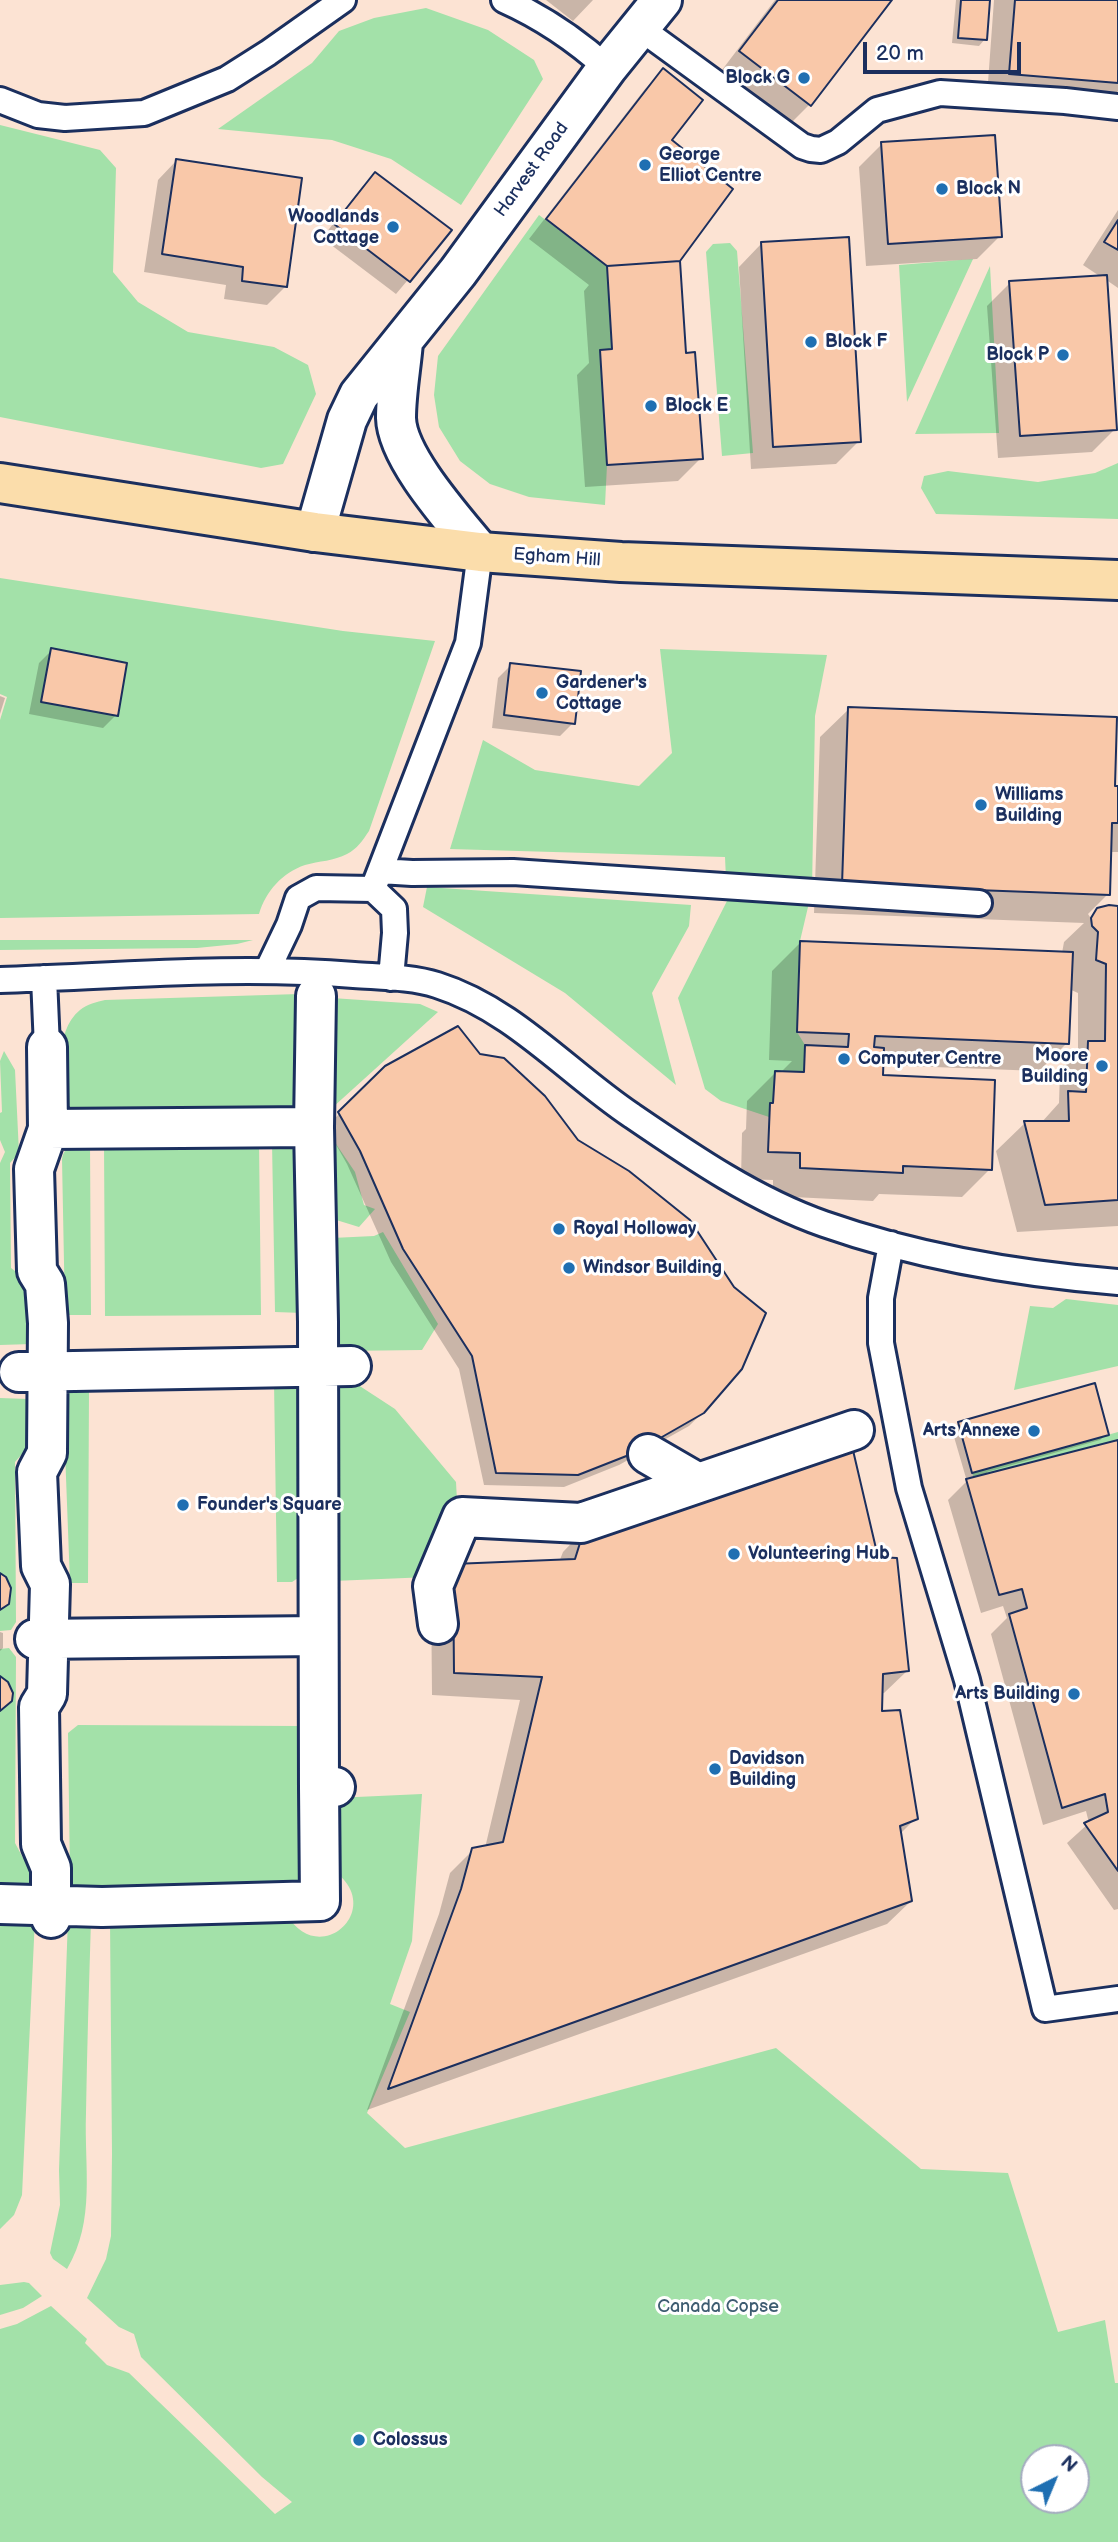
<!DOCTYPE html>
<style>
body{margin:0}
#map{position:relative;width:1118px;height:2542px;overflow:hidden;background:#fdeee5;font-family:"Balsamiq Sans",sans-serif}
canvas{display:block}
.north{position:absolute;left:1020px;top:2444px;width:70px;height:70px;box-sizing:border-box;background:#fff;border:2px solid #a4acbf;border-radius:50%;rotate:43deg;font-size:19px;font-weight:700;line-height:28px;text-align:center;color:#1b2f5e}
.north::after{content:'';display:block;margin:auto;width:24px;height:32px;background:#1f6fb2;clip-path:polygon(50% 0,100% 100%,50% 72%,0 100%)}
.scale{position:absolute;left:863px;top:42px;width:158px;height:32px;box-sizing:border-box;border:4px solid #1b2f5e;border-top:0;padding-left:9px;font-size:21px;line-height:24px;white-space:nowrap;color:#1b2f5e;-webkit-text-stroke:5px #fff;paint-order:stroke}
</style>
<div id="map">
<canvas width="1118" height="2542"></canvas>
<div class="north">N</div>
<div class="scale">20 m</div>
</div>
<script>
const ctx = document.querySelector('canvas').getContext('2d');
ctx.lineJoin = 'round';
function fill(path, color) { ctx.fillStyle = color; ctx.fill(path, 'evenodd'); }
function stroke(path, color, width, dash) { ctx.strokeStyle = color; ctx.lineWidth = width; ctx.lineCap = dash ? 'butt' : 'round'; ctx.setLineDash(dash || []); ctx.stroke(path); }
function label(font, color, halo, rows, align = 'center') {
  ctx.font = font + ' "Balsamiq Sans",sans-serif'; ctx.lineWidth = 6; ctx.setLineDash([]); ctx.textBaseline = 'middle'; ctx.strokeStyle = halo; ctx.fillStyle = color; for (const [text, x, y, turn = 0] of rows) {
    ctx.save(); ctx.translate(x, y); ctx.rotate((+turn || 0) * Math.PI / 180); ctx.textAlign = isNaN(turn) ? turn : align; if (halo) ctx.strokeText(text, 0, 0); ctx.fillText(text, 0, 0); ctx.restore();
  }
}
const built = new Path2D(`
 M0 0H1118V2542H0ZM1034 2458H1076V2500H1034Z`);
const green = new Path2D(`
 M426 8 488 30 534 60 543 79 461 205 391 159 332 140 218 129 312 63 339 31 374 18Z
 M0 125 100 150 116 168 113 272 138 302 188 332 274 347 308 365 316 394 283 464 261 468 0 417Z
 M539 215 607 266 612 349 600 351 607 465 605 505 529 497 490 484 460 461 439 427 434 395 438 356Z
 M730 243 737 251 753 453 722 456 706 252 713 244Z
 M973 259 907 402 899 265Z
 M990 266 999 433 915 434Z
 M1118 463V519L936 514 921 488 924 476 948 471 1038 482 1095 473Z
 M0 578 343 631 435 641 369 831C363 840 357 849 347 854 334 861 319 861 305 865 282 873 266 891 259 914L0 918V720L7 697 0 694ZM51 648 127 663 118 715Z
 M660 649 827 655 815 716 812 890 800 941 797 1032 805 1045 804 1072 775 1071 773 1103H770L769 1117 721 1101 705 1089 678 998 727 901 725 857 450 849 483 740 535 770 639 786 672 753Z
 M427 887 691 905 689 926 652 993 676 1085 565 993 423 907Z
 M0 940H253L237 944 197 948 0 950Z
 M299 994 297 1110 65 1111C63 1080 52 1033 80 1010 87 1004 97 1002 105 1000Z
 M332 998 420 1004 438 1012 332 1108Z
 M4 1051 15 1070 19 1153 10 1163 11 1268 30 1282 32 1344 0 1345V1163L5 1152 0 1140V1113L2 1112 0 1061Z
 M259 1141 261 1315 105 1316 104 1143Z
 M330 1141H334L355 1172 364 1205 375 1209 359 1227 333 1219Z
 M272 1142H290L298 1148 303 1313 275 1312Z
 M90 1143 91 1315H65L62 1159C65 1143 77 1145 90 1143Z
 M383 1232 438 1324 422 1350 341 1351 337 1346 332 1238 374 1236Z
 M1066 1299 1118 1305V1366L1014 1390 1030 1306 1053 1308Z
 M349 1379 395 1409 456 1482 457 1501 429 1577 333 1581 336 1384Z
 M274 1381 300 1386 301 1576 292 1582H277Z
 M70 1391H89L88 1583H70L63 1398Z
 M0 1398 28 1399 30 1445 15 1462 16 1622 11 1630 0 1631V1610L9 1604C13 1591 11 1581 0 1573Z
 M1118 1432V1440L974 1478 972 1473Z
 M9 1648 16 1657 15 1843 23 1858 32 1867 35 1887 0 1889V1711L12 1701C13 1690 10 1681 0 1676V1649Z
 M78 1725 300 1726 303 1882 79 1891 71 1885 70 1876 68 1733Z
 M422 1794 412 1941 390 2004 410 2012 367 2113 405 2148 776 2048 921 2169 1008 2173 1058 2332 1105 2320 1115 2383H1118V2542H0V2329L17 2324 51 2306 87 2339 85 2343 107 2365 129 2373 275 2514 292 2502 262 2477 141 2357 134 2334 119 2327 87 2298 106 2259 111 2236 112 2154 110 1920 286 1913C318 1971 387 1909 334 1871L335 1798ZM1034 2458H1076V2500H1034Z
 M35 1918 22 2195 14 2215 0 2229V1919Z
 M68 1918 91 1920C89 1985 87 2049 86 2113 84 2168 96 2220 67 2269L53 2259 50 2253 60 2205 59 2170Z
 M24 2282 29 2283 42 2296 23 2308 0 2315V2285Z`);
const shadow = new Path2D(`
 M546 0H593L573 21Z
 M775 0H889L810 104 791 123 722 70Z
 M956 0H989L985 39 979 46 952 43Z
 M994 0H1118V91L1103 106 987 96Z
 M663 70 684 355 701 458 678 481 585 487 577 375 589 363 584 291 589 285 529 239 645 89Z
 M882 144 1000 236 977 259 866 266 859 167Z
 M176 161 286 286 267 305 224 299 226 285 144 272 158 180Z
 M375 174 449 231 396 294 322 238 362 187Z
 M1118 210V288L1105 279 1115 429 1092 452 998 458 987 306 1010 283 1101 277 1083 265Z
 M761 244 859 441 836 464 751 469 739 267Z
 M52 650 116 715 103 728 29 714 39 663Z
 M511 665 573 723 560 736 492 728 498 678Z
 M0 696 5 698 0 714Z
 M849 709 1118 788V852H1109L1108 894 1088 914 1090 917 1098 910 1118 908V1226L1017 1232 996 1151 1025 1123H1041L1059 1103 1060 1071 1078 1053V993L1069 989 1067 1043 1039 1071 881 1065V1077L990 1169 962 1197 879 1194 873 1201 773 1196V1180L741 1179 742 1133 746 1129 747 1101 776 1072 780 1073 792 1061 769 1060 772 971 800 943 1062 953 1064 942 1084 923 814 913 820 737Z
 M479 1056 577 1142 703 1412 689 1426 619 1465 564 1487 484 1485 459 1369 391 1262 347 1164 326 1127 386 1068Z
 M959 1423 1107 1434 1100 1440 987 1472 988 1475 1118 1441V1909L1114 1910 1067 1843 1089 1823 1086 1811 1043 1825 991 1634 1007 1618 1003 1606 981 1613 948 1500 971 1477 966 1478 952 1430Z
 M586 1528 877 1558 907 1671 884 1693 881 1694 880 1712 916 1818 900 1834 911 1901 887 1924 367 2110 439 1914 450 1873 473 1850 485 1848 520 1700 432 1695 431 1588 559 1562 563 1552Z
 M0 1632 3 1633V1648L0 1651Z`);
const building = new Path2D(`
 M778 0H892L811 106 739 51Z
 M961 0H990L987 40 958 38Z
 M1015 0H1118V83L1009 74Z
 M663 68 703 100 672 140 733 189 680 261 607 266 546 219Z
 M995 135 1002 237 888 244 881 142Z
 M176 159 302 178 287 287 242 281 243 267 162 254Z
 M375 172 452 230 410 282 334 224Z
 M1118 220V250L1104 242Z
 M849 237 861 442 773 447 761 242Z
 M680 261 686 353 695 352 703 459 607 465 600 350 612 349 607 266Z
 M1107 275 1117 430 1020 436 1009 281Z
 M51 648 127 663 118 716 41 702Z
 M510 663 581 671 575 724 504 715Z
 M848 707 1117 717 1115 786H1118V823H1112L1110 895 842 885Z
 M1109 905 1118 906V1200L1045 1205 1024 1121H1069L1068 1091 1086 1092 1088 1041H1105L1106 964 1096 960 1098 932 1092 926 1091 918 1097 908Z
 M800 941 1073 952 1069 1044 875 1036 874 1047 884 1048 883 1075 995 1080 992 1170 903 1166V1173L800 1168V1153L768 1152 770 1103H773L775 1071 804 1072 805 1045 848 1047 849 1034 797 1032Z
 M458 1026 480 1054 504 1058 545 1096 578 1140 629 1171 690 1220 734 1287 766 1313 742 1369 704 1413 634 1453 578 1475 496 1473 472 1356 403 1249 360 1151 338 1112 385 1066Z
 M1095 1383 1109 1435 972 1473 958 1422Z
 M1118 1440V1871L1084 1823 1108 1812 1105 1794 1062 1808 1009 1614 1027 1608 1022 1589 999 1595 966 1479Z
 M852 1446 878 1557 897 1558 909 1671 883 1674 882 1711 900 1710 918 1819 900 1826 912 1901 388 2089 461 1889 472 1848 503 1842 542 1677 454 1673 453 1564 575 1559 585 1527Z
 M0 1573 6 1577 11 1588 9 1604 0 1610Z
 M0 1676 8 1682 13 1693 12 1701 0 1711Z`);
const service = new Path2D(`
 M504 0C542 17 576 40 607 68
 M640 28 802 146 811 149 821 150 838 142 877 110 940 93 1065 101 1118 107
 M0 100 38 115 65 118 144 113 227 79 268 53 343 0
 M380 871 412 873 513 872 979 903
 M373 889 468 643 480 552
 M267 971 289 925 298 898 316 888 373 889 394 909 395 933 391 978
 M44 978 47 1047
 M0 980C117 976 237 965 354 975 381 977 412 977 437 985 513 1009 567 1072 631 1115 691 1156 755 1200 824 1224 918 1257 1019 1274 1118 1282
 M891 1244 881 1298V1343L909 1488 967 1680 1045 2009 1118 1999`);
const pedestrian = new Path2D(`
 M316 996 314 1127 318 1322 319 1788
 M47 1047 48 1129 34 1169 37 1271 45 1284 48 1323 47 1453 37 1472 41 1566 50 1584 47 1694 39 1707 41 1844 51 1868V1918
 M48 1129 314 1127
 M19 1372 351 1366
 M648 1454 698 1483
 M438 1624 433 1586 462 1517 581 1523 854 1430
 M35 1639 318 1636
 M0 1904 102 1907 320 1901 319 1788 335 1787`);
const tertiary = new Path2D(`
 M403 342C401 367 396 393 396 418 397 458 455 521 480 552
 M315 532 347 420 359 395 458 272 607 68 662 0`);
const primary = new Path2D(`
 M0 483 315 532 480 552 621 562 1118 580`);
const markers = [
 [804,78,7,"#1f6fb2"],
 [645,165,7,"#1f6fb2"],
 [942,189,7,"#1f6fb2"],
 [393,227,7,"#1f6fb2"],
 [811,342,7,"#1f6fb2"],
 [1063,355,7,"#1f6fb2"],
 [651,406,7,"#1f6fb2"],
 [542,693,7,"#1f6fb2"],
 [981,805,7,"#1f6fb2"],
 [844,1059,7,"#1f6fb2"],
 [1102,1066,7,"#1f6fb2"],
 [559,1229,7,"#1f6fb2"],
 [569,1268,7,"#1f6fb2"],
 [1034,1431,7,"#1f6fb2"],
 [183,1505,7,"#1f6fb2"],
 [734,1554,7,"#1f6fb2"],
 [1074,1694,7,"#1f6fb2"],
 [715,1769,7,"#1f6fb2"],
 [359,2440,7,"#1f6fb2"]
];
const poiNames = [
 ["Block G",790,78,"right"],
 ["George",659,155],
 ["Elliot Centre",659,176],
 ["Block N",956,189],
 ["Woodlands",379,217,"right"],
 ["Cottage",379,238,"right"],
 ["Block F",825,342],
 ["Block P",1049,355,"right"],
 ["Block E",665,406],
 ["Gardener's",556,683],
 ["Cottage",556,704],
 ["Williams",995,795],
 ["Building",995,816],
 ["Moore",1088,1056,"right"],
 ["Building",1088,1077,"right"],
 ["Computer Centre",858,1059],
 ["Royal Holloway",573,1229],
 ["Windsor Building",583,1268],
 ["Arts Annexe",1020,1431,"right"],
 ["Founder's Square",197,1505],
 ["Volunteering Hub",748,1554],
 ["Arts Building",1060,1694,"right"],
 ["Davidson",729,1759],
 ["Building",729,1780],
 ["Colossus",373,2440]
];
const streetNames = [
 ["Harvest Road",532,170,-54],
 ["Egham Hill",557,558,4]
];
const parkNames = [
 ["Canada Copse",718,2307]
];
fill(built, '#fce3d3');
fill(green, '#a3e1a9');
fill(shadow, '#0003');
fill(building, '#f9c8a9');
stroke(building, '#1b2f5e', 2);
stroke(service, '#1b2f5e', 30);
stroke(pedestrian, '#1b2f5e', 44);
stroke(tertiary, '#1b2f5e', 44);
stroke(primary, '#1b2f5e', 44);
stroke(service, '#fff', 24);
stroke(pedestrian, '#fff', 38);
stroke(tertiary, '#fff', 38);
stroke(primary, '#fbddab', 38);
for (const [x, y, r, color] of markers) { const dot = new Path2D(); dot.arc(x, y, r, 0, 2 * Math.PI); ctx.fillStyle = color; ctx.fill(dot); stroke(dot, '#fff', 2.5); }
label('bold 18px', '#1b2f5e', '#fff', poiNames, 'left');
label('18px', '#1b2f5e', '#fff', streetNames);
label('18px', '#3d5c71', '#fff', parkNames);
</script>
